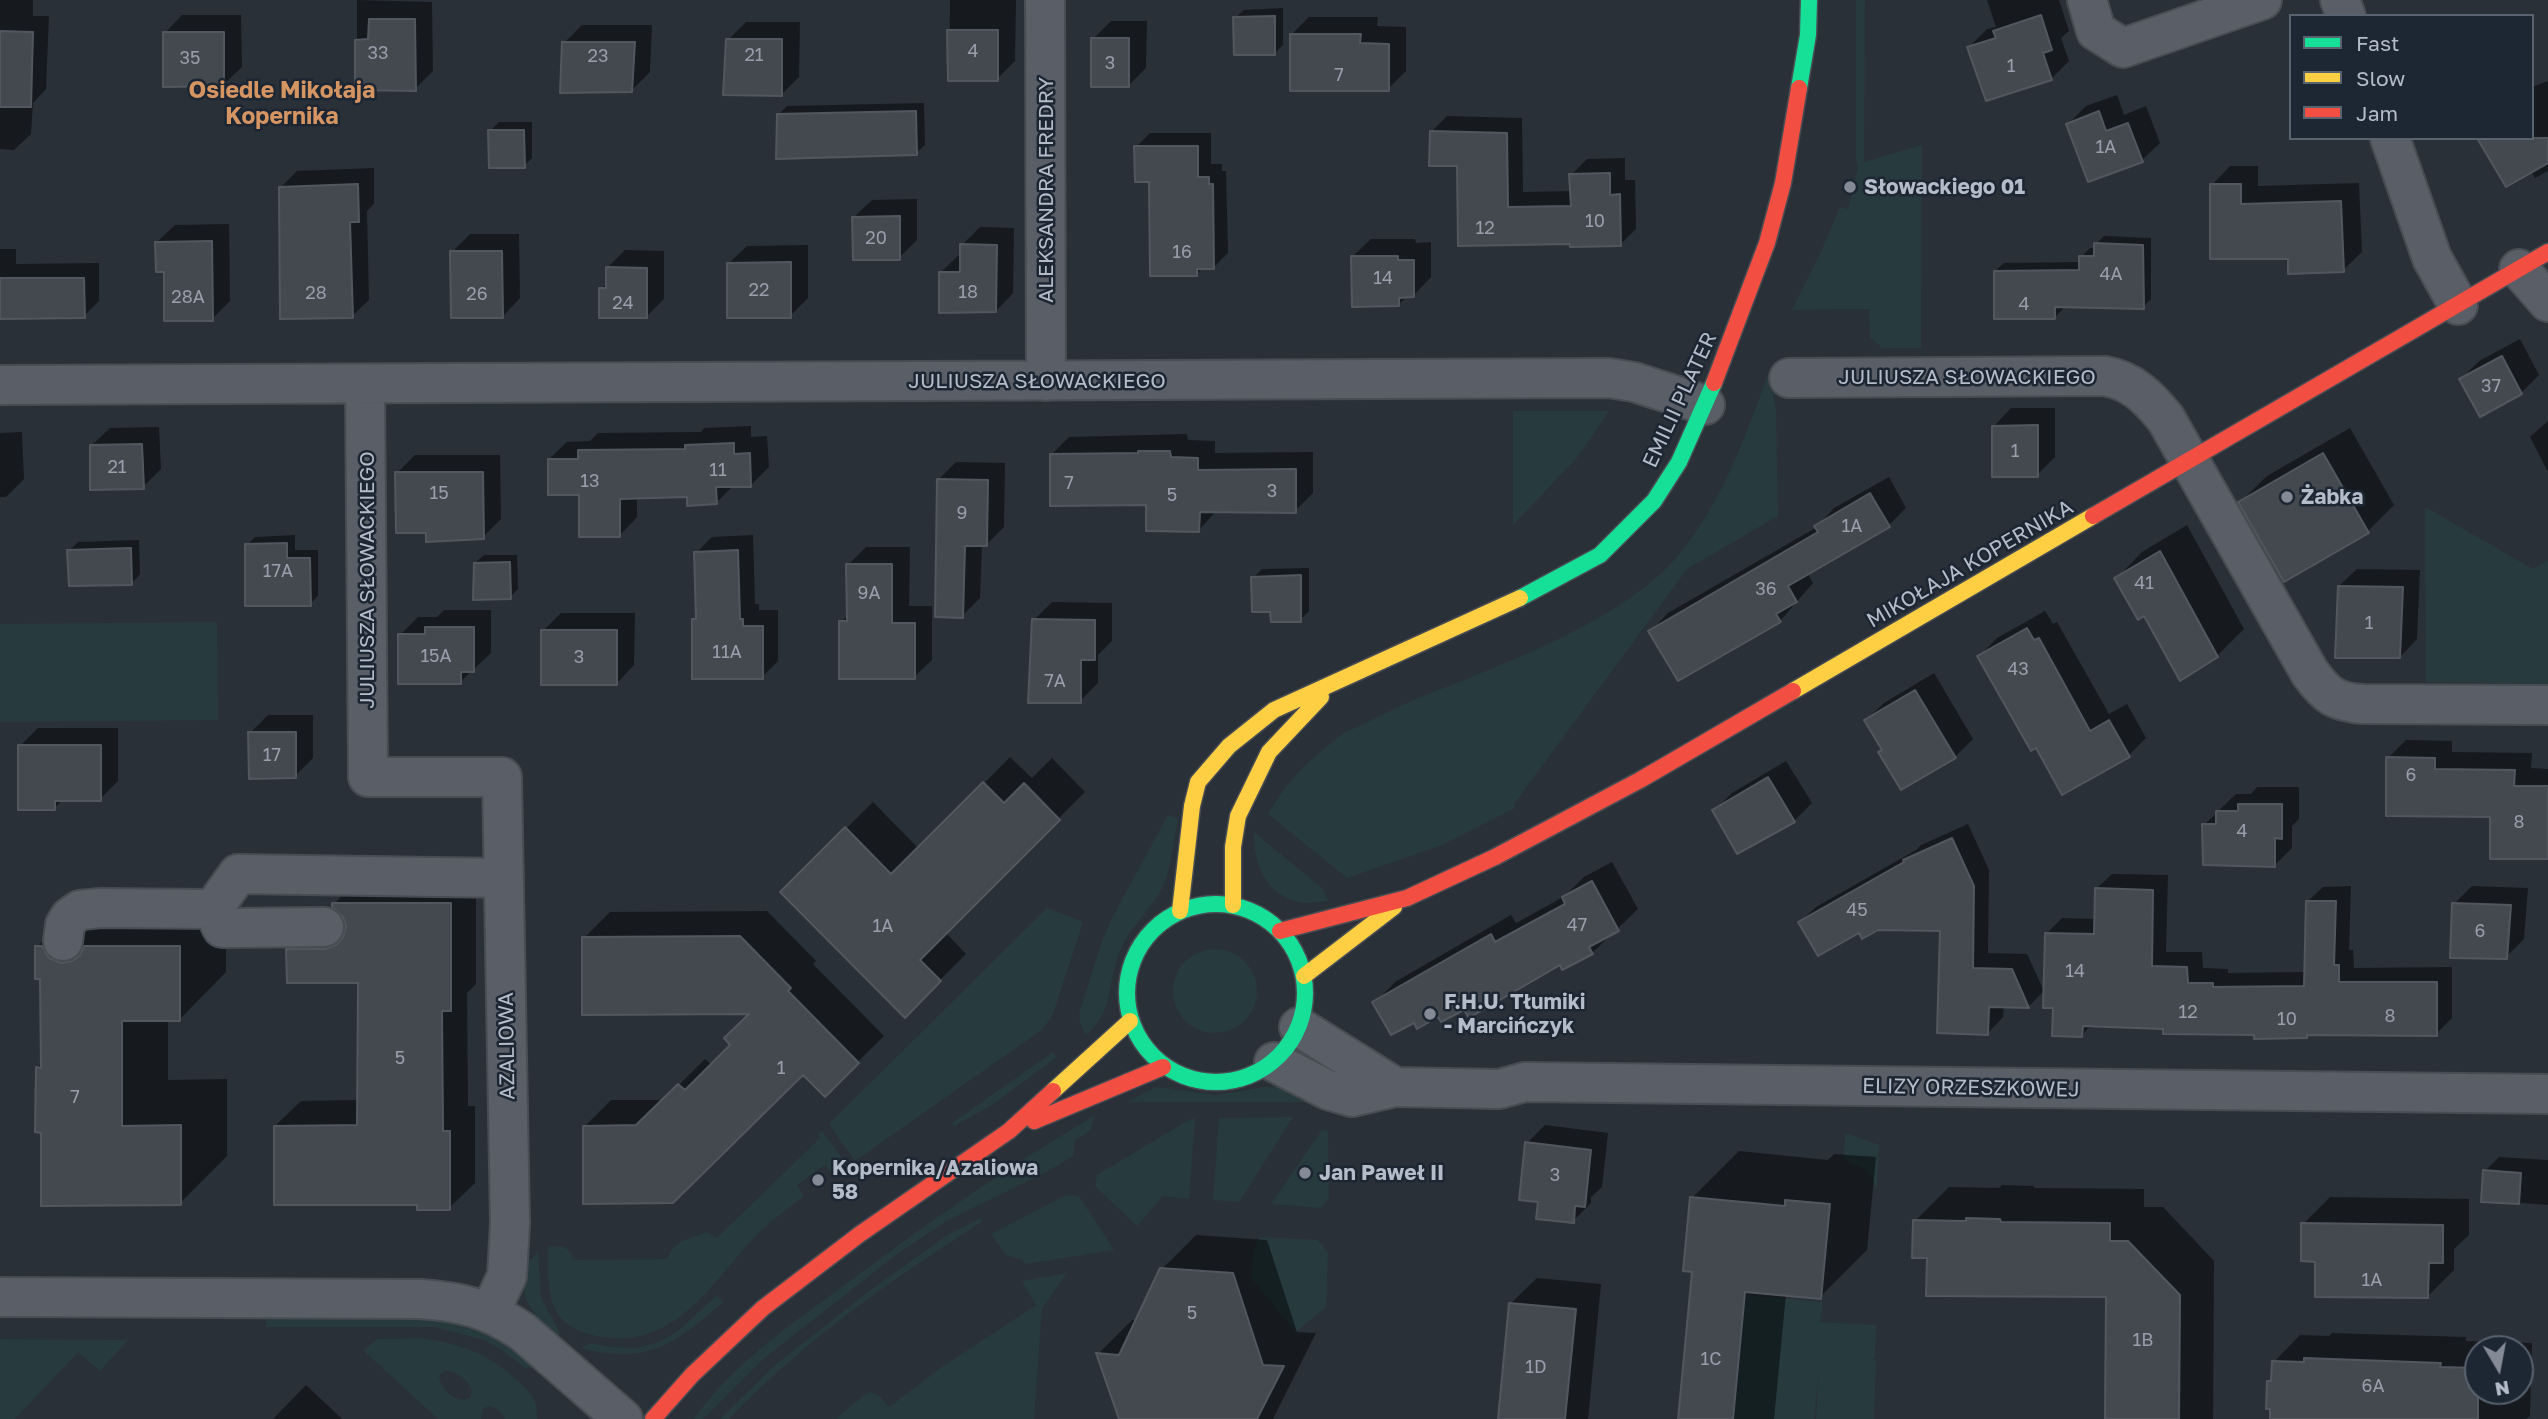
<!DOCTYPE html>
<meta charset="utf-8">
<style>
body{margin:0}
#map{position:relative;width:2548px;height:1419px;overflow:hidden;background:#2a3038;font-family:"Golos Text",sans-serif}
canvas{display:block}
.legend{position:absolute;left:2289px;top:14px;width:245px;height:126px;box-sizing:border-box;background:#1d2633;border:2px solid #59626f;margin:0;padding:9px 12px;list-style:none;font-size:21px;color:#b4bcc9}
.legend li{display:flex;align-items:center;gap:14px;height:35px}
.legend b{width:35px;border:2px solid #59626f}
.north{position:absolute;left:2464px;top:1335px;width:70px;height:70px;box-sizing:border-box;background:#1d2633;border:2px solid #59626f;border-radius:50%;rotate:170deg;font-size:19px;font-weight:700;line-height:28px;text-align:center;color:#b4bcc9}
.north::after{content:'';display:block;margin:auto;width:24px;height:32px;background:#848b96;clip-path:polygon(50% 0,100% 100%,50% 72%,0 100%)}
</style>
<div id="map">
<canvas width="2548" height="1419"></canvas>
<ul class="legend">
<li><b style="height:9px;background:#16e098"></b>Fast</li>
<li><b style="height:9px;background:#ffcf43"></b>Slow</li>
<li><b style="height:9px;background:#f24e42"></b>Jam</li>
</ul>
<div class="north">N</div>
</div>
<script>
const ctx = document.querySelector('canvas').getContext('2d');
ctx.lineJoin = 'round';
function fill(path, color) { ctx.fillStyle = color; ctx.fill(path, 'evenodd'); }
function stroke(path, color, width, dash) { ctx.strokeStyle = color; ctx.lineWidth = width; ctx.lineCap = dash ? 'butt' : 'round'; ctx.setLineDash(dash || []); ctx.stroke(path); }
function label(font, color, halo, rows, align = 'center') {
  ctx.font = font + ' "Golos Text",sans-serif'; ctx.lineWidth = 5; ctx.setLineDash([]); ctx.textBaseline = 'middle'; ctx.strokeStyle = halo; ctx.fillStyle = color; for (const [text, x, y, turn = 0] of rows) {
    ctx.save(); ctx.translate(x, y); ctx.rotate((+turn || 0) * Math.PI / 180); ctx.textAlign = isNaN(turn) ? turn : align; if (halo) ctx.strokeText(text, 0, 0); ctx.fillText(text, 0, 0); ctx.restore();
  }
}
const green = new Path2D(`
 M1856 0H1865L1864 162 1922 145 1921 348H1882L1870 337 1869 309 1792 310 1819 256 1840 207 1848 209 1858 167 1856 157Z
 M1769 372 1776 409 1778 516 1687 569 1514 804 1515 808 1442 845 1347 878 1268 814C1292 774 1308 761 1344 733 1371 721 1398 706 1426 695 1504 664 1627 619 1680 553 1724 499 1745 437 1769 372Z
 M1513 411H1609L1576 459 1513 525Z
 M2427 508 2533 569 2548 560V684L2426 682 2425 509Z
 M217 622 218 720 0 722V624Z
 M1168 815 1178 819C1174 839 1171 871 1162 888 1151 909 1132 925 1122 946 1106 979 1117 1008 1086 1035L1080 1023 1079 1014 1102 941 1112 918Z
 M1254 832 1322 888 1328 901C1319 902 1308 904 1299 902 1266 895 1253 863 1254 832Z
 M1047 908 1083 922 1053 1014 1043 1029 855 1161 829 1124Z
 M1173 991a42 42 0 1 1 84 0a42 42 0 1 1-84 0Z
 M1053 1052 1057 1057 992 1105 954 1126 952 1123Z
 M1156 1087 1216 1095 1264 1087H1287L1311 1096 1308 1102H1127Z
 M1094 1116 1091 1130 1075 1140 1073 1156 1050 1170 947 1221 900 1252 763 1359 703 1419H694C732 1364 793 1323 846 1284 926 1224 1007 1167 1094 1116Z
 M1293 1117 1239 1202 1213 1200 1219 1118Z
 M1195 1118 1189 1199 1163 1196 1137 1226 1095 1186 1097 1175 1187 1121Z
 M1322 1130 1328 1131 1329 1198 1321 1208 1271 1204Z
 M822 1131 848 1166 833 1176 825 1165 797 1185 804 1196C786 1210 767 1223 751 1241 705 1292 668 1356 588 1334 544 1321 548 1283 548 1246L565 1247 571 1253 573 1260 668 1259C671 1241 692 1238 707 1232L717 1238 820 1138 818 1135Z
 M1845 1133 1879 1145 1877 1188 1866 1170 1844 1159Z
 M1066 1195 1079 1196 1114 1250 1026 1264 1021 1259 1007 1256 991 1234Z
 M981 1218 983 1221C892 1279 804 1341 729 1419H720L775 1365 869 1291 949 1234Z
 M1259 1237 1318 1240 1328 1253 1326 1307 1296 1332 1251 1278 1254 1249Z
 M538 1251 541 1298 559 1331V1337C532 1314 513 1295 530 1259L533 1258Z
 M1067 1273 1042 1308 1034 1419H836L863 1396 871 1392 879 1396 889 1407 942 1367 1036 1305 1022 1281Z
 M717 1295 723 1302C674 1345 648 1365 581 1348L590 1343 612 1347 636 1348 659 1342 678 1331Z
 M1745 1295 1823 1302 1820 1322 1876 1325 1875 1358 1871 1359 1876 1360 1874 1419H1816L1819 1368 1814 1419H1734Z
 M410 1317C443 1320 481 1324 509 1345 518 1351 526 1359 534 1367L525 1368 502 1350 484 1340 434 1327H266V1319Z
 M420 1338C462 1344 488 1353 519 1382 531 1393 538 1401 537 1419H505C500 1411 493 1402 483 1409L481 1419H438L364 1351 377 1339ZM445 1371C457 1371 468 1379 472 1391L470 1398C456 1404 441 1390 439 1376Z
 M0 1339 124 1340H128L100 1371 78 1352 15 1419H0Z`);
const shadow = new Path2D(`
 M0 0H33V16H49L46 89 33 103 31 134 14 150 0 149Z
 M357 0 432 2 433 71 415 89H357Z
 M950 0H1016L1015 61 997 79H949Z
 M1987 0H2059L2069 31 2061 38 2069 61 2052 78 1987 99 1969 47 1987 29 1996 27Z
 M1283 8V45L1275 53 1235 18 1244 10Z
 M182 15H241L242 67 224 84 165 33Z
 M1309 17H1378L1377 26 1406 27V71L1388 89 1291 35Z
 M1111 21H1147L1146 68 1128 86 1093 39Z
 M746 22H800L799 77 781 95 728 40Z
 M582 25H652L650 72 632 90 564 43Z
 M2548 81V171L2535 178 2531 171 2532 87Z
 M2117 95 2124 115 2146 106 2160 143 2142 160 2068 124 2086 106Z
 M924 103 925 145 916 153 779 114 787 106Z
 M1447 116 1522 118 1523 192 1572 191 1571 175 1587 159 1625 158V180H1635L1636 229 1620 245 1572 243 1460 245 1459 165 1431 132Z
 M499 122H532V158L524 166 490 131Z
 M1150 133H1211V164H1222V171H1226L1228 253 1214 267H1203L1196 275 1136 147Z
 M2230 166H2258V186L2359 183 2362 252 2343 270 2289 257 2212 185Z
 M374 168V204L367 211 369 300 352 316 280 188 297 171Z
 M917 199V240L899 258 854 217 872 200Z
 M229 224 230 301 212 319 166 271 157 242 175 225Z
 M980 227 1014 228 1013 293 996 311 941 272 959 255H962V245Z
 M470 234H519L520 298 503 316 452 252Z
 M2104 236 2151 238V299L2143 307 2063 306V309L2054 318 1995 271 2004 263 2081 262V257L2090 248H2096V244Z
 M1371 239H1415L1416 243 1431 242V277L1414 295 1408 296 1398 305 1353 256Z
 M808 245V298L790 316 729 263 747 246Z
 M0 249H16V264L99 263V301L84 316H0Z
 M625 250 664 251V299L646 317 601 289 608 282 607 268Z
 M2520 339 2539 375 2521 393 2461 379 2479 361Z
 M2011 408H2055V457L2037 475 1994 426Z
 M2548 421V472L2530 437Z
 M751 426V437L767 436 769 467 751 485H734L716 503 688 496 637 497V517L620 535 549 459 567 442 590 441 598 433 701 432 704 428Z
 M159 427 161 469 143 487 92 445 110 428Z
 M2350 428 2394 505 2368 531 2240 502 2267 476Z
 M22 432 24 479 6 497H0V433Z
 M1187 434 1188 440 1215 441V453L1313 452V493L1295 511H1216L1199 530 1052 454 1069 437Z
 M415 455H500L501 519 483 537 428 531 397 473Z
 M956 462 1005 463 1004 527 986 545H982L980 598 962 616 938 480Z
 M1889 477 1906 508 1889 525 1807 572 1813 583 1780 621 1678 679 1651 631 1668 613 1817 527 1834 508Z
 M2187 525 2244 629 2217 656 2144 614 2116 579 2142 552Z
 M295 535V550H318V596L310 604 247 545 255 537Z
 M753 535 755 604H759V610H778V661L762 677 694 620 697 616 696 553 712 537Z
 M139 540 140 574 132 583 69 551 78 542Z
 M866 547H910L909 606H932V660L914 677 841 622 848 615V565Z
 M484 555H517L518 589 510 597 475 563Z
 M1309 568V611L1300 620 1253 578 1262 569Z
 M2357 569 2420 570 2417 639 2400 657 2339 586Z
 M1052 602 1112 603V641L1098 655V683L1080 701 1034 620Z
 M444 610H491V653L460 682 400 635 418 617H437Z
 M2045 611 2053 624 2057 622 2109 714 2127 704 2146 738 2128 756 2037 746 1979 656 1997 638Z
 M561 613H635L634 665 617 683 543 631Z
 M1934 673 1973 739 1955 757 1902 788 1866 720 1884 703Z
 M268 715H313V758L295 776 250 733Z
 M38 728H118V781L100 799H64L54 808 20 746Z
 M2406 740 2452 741V752L2532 753 2531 768 2548 769V857L2492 816 2388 758Z
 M1010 757 1032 778 1052 758 1085 792 945 932 966 954 905 1015 782 892 873 802 919 849Z
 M1786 761 1812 803 1794 821 1714 811 1732 793Z
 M2257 787H2299V819L2292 826V848L2274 866 2204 825 2236 794H2251Z
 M1968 824 1989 870 1988 953 2027 954 2044 991 2029 1006 2004 1005 2003 1017 1988 1033 1942 929 1859 930 1800 922 1816 907 1916 850 1921 845Z
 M1612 862 1638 909 1592 953 1561 963 1464 1007 1415 1021 1375 1003 1395 982 1511 915 1516 923 1565 896 1584 877Z
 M2112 874 2168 875 2166 952H2202L2203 968 2228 969V973L2306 972 2307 902 2323 887 2351 886 2349 950H2353L2354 968 2452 967V1018L2436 1034H2310L2307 1037 2091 1025 2082 1035 2055 1006 2047 933 2062 918 2096 919V889Z
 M359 878H476V984L467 993 468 1106H475V1183L449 1208 418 1203 275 1126 301 1101 359 1100V981L288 950 314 924H347L344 914 334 904Z
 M2472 886 2528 888 2524 939 2506 957 2454 904Z
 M84 900H226V972L180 1019H168V1080L227 1079V1156L180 1203 43 1131 37 1068 42 1063V978L37 947Z
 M767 911 816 961 813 964 884 1036 825 1094 803 1072 672 1202 584 1127 611 1100H664L705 1059 712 1065 733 1045 753 1012 584 938 610 912Z
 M1545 1125 1608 1133 1602 1187 1591 1197V1203L1573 1221 1540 1201 1527 1143Z
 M1739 1151 1828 1160 1834 1154 1876 1157 1867 1250 1820 1297 1786 1294 1774 1419H1680L1694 1271 1692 1198Z
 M2499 1157 2548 1160V1205L2483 1200 2485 1171Z
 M2002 1185 2034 1186V1188L2144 1189V1207H2163L2214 1261 2213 1419H2107L2108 1295 1928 1256 1915 1221 1949 1187 1999 1188Z
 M2330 1197 2469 1199V1235L2454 1249V1270L2427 1297 2317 1260 2303 1224Z
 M1196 1235 1267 1240 1297 1332 1316 1333 1273 1419H1120L1098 1354 1132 1320H1137L1162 1269Z
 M1537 1278 1601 1284 1588 1419H1499L1510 1304Z
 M2332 1333 2466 1337V1341L2532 1343 2530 1416 2526 1419H2272L2269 1382 2273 1378 2274 1362 2300 1335 2329 1336ZM2478 1349H2520V1391H2478Z
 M306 1385 342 1419H273Z`);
const building = new Path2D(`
 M2041 15 2052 50 2043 53 2052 80 1986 101 1967 47 1996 38 1993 31Z
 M1275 16V55H1234L1233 17Z
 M369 19H415L416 91 355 90V40L368 39Z
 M947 30H998V81H948Z
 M0 31 33 32 31 107H0Z
 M163 32H224V86L163 87Z
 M1290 34H1361L1360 43 1389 44V91H1290Z
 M1091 38H1129V87H1091Z
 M726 39H782V96L723 95Z
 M562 42H635L632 92 560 93Z
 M916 111 917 155 776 159 777 114Z
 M2099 111 2106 131 2128 123 2143 162 2088 182 2066 124Z
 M488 130H524L525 168H489Z
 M1430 131 1507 133 1508 207 1571 206 1569 174 1610 173V195L1620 194 1621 246 1570 247V244L1458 246 1457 166H1429Z
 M2477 138H2548V163L2506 187Z
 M1134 146H1198V177H1209V184H1213L1214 269H1197V276H1150L1149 182H1135Z
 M358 184 359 222H350L353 318 280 319 279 187Z
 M2210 184H2241V204L2341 201 2344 272 2288 274V259H2210Z
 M900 216V260H853L852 217Z
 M212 241 213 321H164V272H156L155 242Z
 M2094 243 2143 245 2144 309 2055 307V319H1994V271L2079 270V256H2094Z
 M960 244 997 245 996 312 939 313V272H960Z
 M450 251H502L503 318H451Z
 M1351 256H1398V260H1414V297L1399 298V306L1352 307Z
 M791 262V318H727V263Z
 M606 267 647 268V318H599V288H606Z
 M0 278H84L85 318 0 319Z
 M2502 356 2522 394 2480 417 2459 379Z
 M2038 425V477H1992V426Z
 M734 443V454L750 453 751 487H716L717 504 687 506V497L620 499V537H579V495H548V459H578V450L685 449V445Z
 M142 444 144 489 90 490V445Z
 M1138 451H1170L1171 457 1198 458V470L1296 469V513L1200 512 1199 532 1146 531V505L1050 506V454L1138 453Z
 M2323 453 2369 533 2284 582 2238 502Z
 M395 472H483L484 539 426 542V533H396Z
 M937 479 988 480 987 546H965L963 618 935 617Z
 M1870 493 1890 527 1788 586 1797 602 1776 614 1781 622 1678 681 1648 631 1818 532 1814 526Z
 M287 543V558H310L311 606H245V544Z
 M131 548 132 585 69 586 67 550Z
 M738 550 740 619H743V626H763V679H692V619H696L694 552Z
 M2160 551 2218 657 2180 681 2144 616 2138 620 2114 578Z
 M510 562 511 599 473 600 474 563Z
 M846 564H892V623H915V679H839V621H847Z
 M1301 575V622H1271L1270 612H1252L1251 577Z
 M2338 586 2403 587 2400 658H2335Z
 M1032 619 1095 620V660H1081V703H1028Z
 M425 627H474V672H461V684H398V634H425Z
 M2027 628 2034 640 2039 638 2090 731 2109 720 2130 757 2062 795 2036 748 2031 751 1977 656Z
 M541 630H617V685H541Z
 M1915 690 1956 758 1901 790 1878 752 1882 750 1864 720Z
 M248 732H296V778L249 779Z
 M18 745H101V801H55V810H18Z
 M2386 757 2435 758V769L2515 770 2514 786H2548V859H2490V817L2386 816Z
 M1768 777 1795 822 1737 854 1712 810Z
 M983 782 1004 803 1024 783 1060 820 920 960 941 981 905 1018 780 892 845 827 891 874Z
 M2238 804H2282V839L2275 838V867L2203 865 2202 824H2216V811H2238Z
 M1952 838 1974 886 1973 968 2012 969 2029 1008 1989 1007 1988 1035 1937 1033 1940 931 1878 930 1862 939 1859 933 1818 956 1798 922 1904 862 1903 860Z
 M1592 881 1619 931 1589 947 1593 954 1562 970 1560 965 1469 1018 1464 1010 1441 1022 1438 1017 1417 1029 1414 1023 1391 1035 1372 1002 1491 934 1495 942 1565 904 1562 897Z
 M2095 888 2153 890 2152 966 2187 967 2188 983H2213V987L2304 986 2306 901H2336L2334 965H2339V982H2437V1036L2307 1035V1038L2254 1039V1035L2163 1034V1029L2083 1026 2082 1037 2052 1036 2053 1008H2043L2045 933 2094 934Z
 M332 903H451V1011H442L443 1131H450V1210H417V1205H274V1126L357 1125 358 983H287L286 949H325L336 945 343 937 346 926 343 917 332 907Z
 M2452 903 2511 905 2507 959 2450 958Z
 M740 936 791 988 788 991 859 1063 825 1097 803 1075 673 1203 583 1204V1126L636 1125 678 1084 685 1090 730 1045 724 1038 749 1014 582 1015V937Z
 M35 946H42L49 958 61 963 72 961 80 955 84 946H180V1021H122V1126L181 1125V1205L41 1206V1133L35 1132 36 1067 41 1068 40 979H35Z
 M1525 1142 1591 1150 1585 1207 1575 1206 1574 1223 1536 1219 1538 1202 1519 1200Z
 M2483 1170 2521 1173 2519 1204 2481 1202Z
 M1690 1197 1785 1206V1200L1830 1204 1821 1299 1745 1292 1733 1419H1678L1692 1272 1683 1271Z
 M1966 1218 2000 1219 2001 1222 2110 1223V1241H2128L2180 1295 2179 1419H2105L2106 1297 1926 1296 1927 1258H1912L1913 1220 1966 1221Z
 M2301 1223 2443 1225V1263H2429L2428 1298 2315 1297V1262L2301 1261Z
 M1160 1268 1233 1273 1263 1365 1284 1366 1257 1419H1119L1096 1353 1119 1355Z
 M1509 1303 1576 1309 1565 1419H1498Z
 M2304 1358 2441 1363 2440 1367 2478 1368V1419H2270V1409H2266L2267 1381H2271L2272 1361 2304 1362Z`);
const street = new Path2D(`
 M1045 0 1046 381
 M2087 0 2096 31 2123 48 2262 0
 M2340 0 2346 16
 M2390 138 2432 258 2458 305
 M2519 269 2548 302
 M1789 378 2105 376C2133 381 2149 398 2166 419L2310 673C2327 696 2335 702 2363 704L2548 705
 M365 384 368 777H502L510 1223 507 1276 490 1312
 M0 385 1609 378 1634 382 1705 405
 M213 909 238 874 503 878
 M63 941 65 925 70 917 80 910 101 908 213 909 222 928 324 927
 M1299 1027 1395 1087
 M1274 1062 1328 1090 1352 1097 1395 1087 1499 1089 1525 1082 2548 1094
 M0 1297 420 1299C462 1302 488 1308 523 1332L623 1419`);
const fast = new Path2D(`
 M1799 88 1808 35 1809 0
 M1520 598 1600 555 1654 501 1679 462 1714 383
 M1127 993a89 89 0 1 1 178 0a89 89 0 1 1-178 0Z`);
const slow = new Path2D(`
 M1793 691 2093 516
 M1233 905V847L1238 816 1269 752 1321 697
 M1180 911 1192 806 1198 782 1229 746 1274 710 1520 598
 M1304 976 1394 907
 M1053 1091 1130 1021`);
const jam = new Path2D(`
 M1714 383 1767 243 1783 183 1799 88
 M2093 516 2548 252
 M1280 931 1407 898 1495 857 1640 780 1793 691
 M1034 1121 1163 1067
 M653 1419 692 1375 763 1308 860 1234 1009 1131 1053 1091`);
const markers = [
 [1850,187,7,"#848b96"],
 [2287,497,7,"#848b96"],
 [1430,1014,7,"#848b96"],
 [1305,1173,7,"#848b96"],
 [818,1180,7,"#848b96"]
];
const numberNames = [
 ["4",973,51],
 ["33",378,53],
 ["21",754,55],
 ["23",598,56],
 ["35",190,58],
 ["3",1110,63],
 ["1",2011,66],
 ["7",1339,75],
 ["1A",2106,147],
 ["10",1595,221],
 ["12",1485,228],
 ["20",876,238],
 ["16",1182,252],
 ["4A",2111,274],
 ["14",1383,278],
 ["22",759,290],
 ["18",968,292],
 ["28",316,293],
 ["26",477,294],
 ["28A",188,297],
 ["24",623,303],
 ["4",2024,304],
 ["37",2491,386],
 ["1",2015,451],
 ["21",117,467],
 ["11",718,470],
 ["13",590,481],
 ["7",1069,483],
 ["3",1272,491],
 ["15",439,493],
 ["5",1172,495],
 ["9",962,513],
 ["1A",1852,526],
 ["17A",278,571],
 ["41",2144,583],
 ["36",1766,589],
 ["9A",869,593],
 ["1",2369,623],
 ["11A",727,652],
 ["15A",436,656],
 ["3",579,657],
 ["43",2018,669],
 ["7A",1055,681],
 ["17",272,755],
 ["6",2411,775],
 ["8",2519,822],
 ["4",2242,831],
 ["45",1857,910],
 ["47",1577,925],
 ["1A",883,926],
 ["6",2480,931],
 ["14",2075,971],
 ["12",2188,1012],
 ["8",2390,1016],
 ["10",2287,1019],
 ["5",400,1058],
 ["1",781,1068],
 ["7",75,1097],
 ["3",1555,1175],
 ["1A",2372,1280],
 ["5",1192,1313],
 ["1B",2143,1340],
 ["1C",1711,1359],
 ["1D",1536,1367],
 ["6A",2373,1386]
];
const poiNames = [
 ["Słowackiego 01",1864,187],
 ["Żabka",2301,497],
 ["F.H.U. Tłumiki",1444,1002],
 ["- Marcińczyk",1444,1026],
 ["Kopernika/Azaliowa",832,1168],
 ["58",832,1192],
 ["Jan Paweł II",1319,1173]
];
const streetNames = [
 ["ALEKSANDRA FREDRY",1046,190,-90],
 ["JULIUSZA SŁOWACKIEGO",1967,377],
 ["JULIUSZA SŁOWACKIEGO",1037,381],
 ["EMILII PLATER",1680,400,-65],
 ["MIKOŁAJA KOPERNIKA",1970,564,-30],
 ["JULIUSZA SŁOWACKIEGO",367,580,-90],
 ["AZALIOWA",507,1046,-91],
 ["ELIZY ORZESZKOWEJ",1971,1088,1]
];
const neighbourhoodNames = [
 ["Osiedle Mikołaja",282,91],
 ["Kopernika",282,117]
];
fill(green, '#273a3e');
fill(shadow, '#0007');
fill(building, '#444950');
stroke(building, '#52575f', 2);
stroke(street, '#484c53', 42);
stroke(fast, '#484c53', 19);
stroke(slow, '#484c53', 19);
stroke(jam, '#484c53', 19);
stroke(street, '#5a5e66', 38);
stroke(fast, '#16e098', 16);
stroke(slow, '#ffcf43', 16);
stroke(jam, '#f24e42', 16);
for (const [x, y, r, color] of markers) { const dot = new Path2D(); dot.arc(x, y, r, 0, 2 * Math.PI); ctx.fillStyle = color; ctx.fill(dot); stroke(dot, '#1d2633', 2.5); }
label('18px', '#989fab', null, numberNames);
label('bold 21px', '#b4bcc9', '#1d2633', poiNames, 'left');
label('21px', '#b4bcc9', '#1d2633', streetNames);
label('bold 23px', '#d59563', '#1d2633', neighbourhoodNames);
</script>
